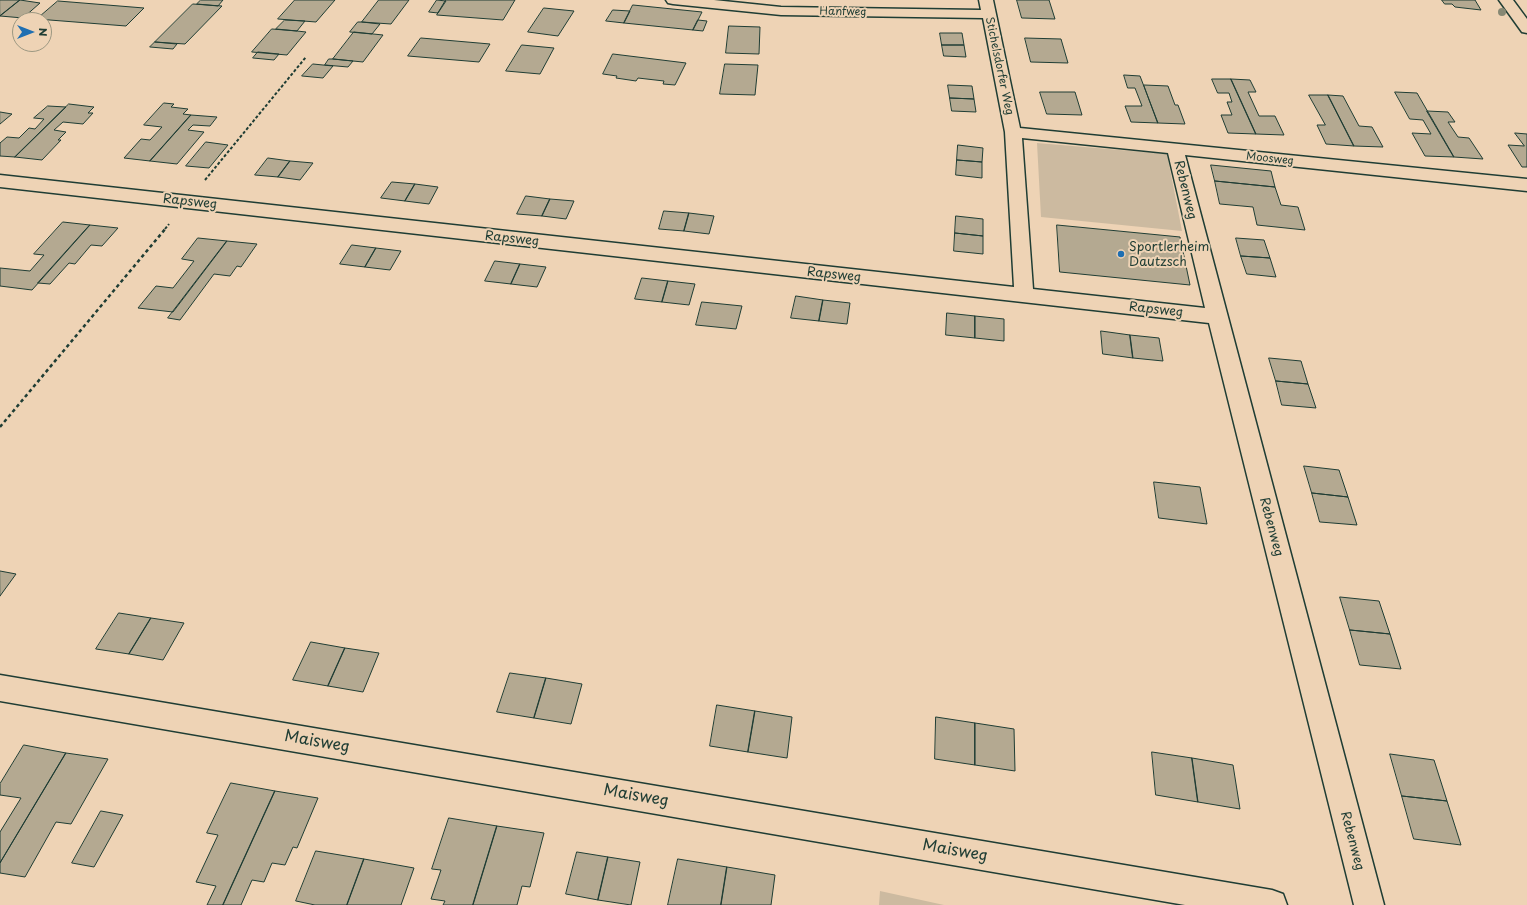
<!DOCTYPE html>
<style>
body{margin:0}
#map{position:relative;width:1527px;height:905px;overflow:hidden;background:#eed3b5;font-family:"Playpen Sans",sans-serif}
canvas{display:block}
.north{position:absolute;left:12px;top:12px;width:40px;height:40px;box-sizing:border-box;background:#eed3b5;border:1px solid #9b9781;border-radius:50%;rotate:90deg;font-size:11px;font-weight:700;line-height:16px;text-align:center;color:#1f3d34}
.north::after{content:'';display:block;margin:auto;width:14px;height:18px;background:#1f6fb2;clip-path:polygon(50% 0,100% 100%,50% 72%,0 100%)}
</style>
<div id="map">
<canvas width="1527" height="905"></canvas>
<div class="north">N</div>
</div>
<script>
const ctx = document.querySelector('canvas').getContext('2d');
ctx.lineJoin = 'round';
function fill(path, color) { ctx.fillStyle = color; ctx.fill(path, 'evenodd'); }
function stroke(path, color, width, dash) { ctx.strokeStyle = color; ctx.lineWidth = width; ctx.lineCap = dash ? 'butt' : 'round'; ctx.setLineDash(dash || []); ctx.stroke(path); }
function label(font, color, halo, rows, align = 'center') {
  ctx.font = font + ' "Playpen Sans",sans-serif'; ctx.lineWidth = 4; ctx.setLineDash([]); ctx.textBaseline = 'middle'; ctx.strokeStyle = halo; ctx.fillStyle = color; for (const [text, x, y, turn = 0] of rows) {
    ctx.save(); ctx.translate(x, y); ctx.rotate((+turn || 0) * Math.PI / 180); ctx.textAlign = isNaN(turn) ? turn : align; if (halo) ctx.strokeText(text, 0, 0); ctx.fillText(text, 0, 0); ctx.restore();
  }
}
const green = new Path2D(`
 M1037 143 1167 154 1182 231 1041 217Z
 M880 891 944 905H879Z`);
const building = new Path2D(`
 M0 0H20L0 16Z
 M20 0 40 3 23 18 0 16Z
 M201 0H223L218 6 197 4Z
 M295 0H335L316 22 278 19Z
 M379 0H409L391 24 362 22Z
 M437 0 446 1 438 13 429 12Z
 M446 0H515L503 20 437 15Z
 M1017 0H1049L1055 19 1022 18Z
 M1442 0H1475L1481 10 1455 7 1452 4H1445Z
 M58 1 144 8 126 26 37 19Z
 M193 4 222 6 185 44 155 42Z
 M633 5 702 12 693 30 624 23Z
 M544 8 574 11 558 36 528 32Z
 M613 10 630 11 624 23 606 21Z
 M285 20 305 21 297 31 276 29Z
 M698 20 707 21 703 31 693 30Z
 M358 22H362L380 24 372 34 350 32Z
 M729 26 760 27 759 54 726 53Z
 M272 29 297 31 306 32 287 55 252 52Z
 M354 32 383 35 363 62 333 59Z
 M940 33H962L964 45H942Z
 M421 38 490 44 479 62 408 56Z
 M1025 38 1061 39 1068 63 1031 62Z
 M155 42 177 44 173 49 150 47Z
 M522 45 554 48 540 74 506 71Z
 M942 45H964L966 57 944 56Z
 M258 52 279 54 274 60 253 58Z
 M613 54 686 63 675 85 663 84 664 81 638 78 636 81 616 78 617 76 603 74Z
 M329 59H333L353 61 348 67 325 65Z
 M313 64 333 66 323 78 302 76Z
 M725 64 758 65 755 95 720 94Z
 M1124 75 1140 76 1158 123 1131 122 1125 106H1142L1135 88H1128Z
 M1212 79H1231L1256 134 1228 133 1221 115H1232L1227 102H1232L1229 93H1218Z
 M1231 79 1250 80 1256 92H1248L1259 116H1275L1284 135 1256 134Z
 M948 85 972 86 974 99 950 98Z
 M1144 85 1168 86 1175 105H1178L1185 124 1158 123Z
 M1040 92H1075L1082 115 1047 114Z
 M1395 92 1417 93 1454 157 1425 156 1412 133 1431 134 1423 120 1410 119Z
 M1309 95H1328L1354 146 1326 144 1317 125H1325Z
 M1328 95 1343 96 1359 126 1372 127 1383 147 1354 146Z
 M950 98 974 99 976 112 952 111Z
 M164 103 174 104 171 107 188 109 183 114 191 115 150 161 124 158 141 139 150 140 162 127 144 125Z
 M69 104 94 107 88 113H93L83 124 63 122 54 130 66 132 58 140H61L42 160 15 157Z
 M48 106 66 107 15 157 0 156V143L7 137 19 138 29 128 35 129 44 119 34 118Z
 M1427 111 1448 112 1455 122H1448L1458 137 1469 138 1483 159 1454 157Z
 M0 112 12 114 0 124Z
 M191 115 217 117 210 126 193 125 188 130 204 132 177 164 150 161Z
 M1515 133 1527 134V167H1522L1508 145 1524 146Z
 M206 142 228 145 209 168 186 166Z
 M958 145 983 148 982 162 957 160Z
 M268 158 290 161 278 177 255 175Z
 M957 160 982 162V178L956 175Z
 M290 161 313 163 300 180 278 177Z
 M1211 165 1271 171 1275 187 1215 181Z
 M1215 181 1275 187 1281 205 1298 207 1305 230 1257 225 1253 207 1220 204Z
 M392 182 415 184 405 201 381 198Z
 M415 184 438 187 429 204 405 201Z
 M526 196 550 199 542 216 517 214Z
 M550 199 574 201 566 219 542 216Z
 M664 211 689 213 684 231 659 229Z
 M689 213 714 216 709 234 684 231Z
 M956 216 983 219V236L955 233Z
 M63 222 90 225 32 290 0 286V268L30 271 44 255 34 254Z
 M90 225 118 228 102 246 91 245 75 264 69 263 50 284 38 283Z
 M1057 225 1180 237 1190 285 1060 272Z
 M955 233 983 236V254L954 251Z
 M198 238 227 241 173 312 138 308 156 286 173 288 194 261 182 259Z
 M1236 238 1264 240 1270 258 1241 256Z
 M227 241 257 244 241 267 237 266 230 276 214 274 180 320 168 318Z
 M352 245 376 248 365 267 340 264Z
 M376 248 401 251 390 270 365 267Z
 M1241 256 1270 258 1276 277 1247 274Z
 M495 261 520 264 511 284 485 281Z
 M520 264 546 267 537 287 511 284Z
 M642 278 668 281 662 302 635 299Z
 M668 281 695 284 689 305 662 302Z
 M796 296 823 300 819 321 791 318Z
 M823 300 850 303 847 324 819 321Z
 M702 302 742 306 736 329 696 325Z
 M947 313 975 316V338L946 335Z
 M975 316 1004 319V341L975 338Z
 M1101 331 1130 335 1133 358 1103 354Z
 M1130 335 1159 338 1163 361 1133 358Z
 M1269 358 1301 361 1308 384 1276 381Z
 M1276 381 1308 384 1316 408 1282 405Z
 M1304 466 1339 470 1348 497 1312 493Z
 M1154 482 1200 487 1207 524 1159 518Z
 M1312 493 1348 497 1357 525 1320 522Z
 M0 571 16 574 0 596Z
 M1340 597 1379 601 1390 634 1350 630Z
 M119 613 151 618 129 654 96 649Z
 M151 618 184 623 163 660 129 654Z
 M1350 630 1390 634 1401 669 1360 665Z
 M311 642 345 648 328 686 293 680Z
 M345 648 379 653 363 692 328 686Z
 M510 673 546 678 534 718 497 712Z
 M546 678 582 684 571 724 534 718Z
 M717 705 755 711 748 752 710 746Z
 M755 711 792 717 787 758 748 752Z
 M936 717 975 723V765L935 759Z
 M975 723 1014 729 1015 771 975 765Z
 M24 745 66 753 0 863V832L21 798 0 795V784Z
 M1152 752 1192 758 1198 802 1156 795Z
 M66 753 108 759 71 824 56 822 25 877 0 873V863Z
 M1390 754 1434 760 1447 801 1402 796Z
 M1192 758 1233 765 1240 809 1198 802Z
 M231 783 275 791 223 905H207L216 886 196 882 218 835 207 833Z
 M275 791 318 798 297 848 293 847 285 865 272 863 264 882 252 880 241 905H223Z
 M1402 796 1447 801 1461 845 1414 839Z
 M101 811 123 815 94 867 72 863Z
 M449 818 497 826 473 905H443L445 901 431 899 441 870 432 869Z
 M497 826 544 833 530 887 522 886 517 905H473Z
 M316 851 364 859 347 905H315L296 901Z
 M577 852 608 857 598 900 566 894Z
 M608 857 640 862 631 905 598 900Z
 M364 859 414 868 401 905H347Z
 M678 859 727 867 721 905H668Z
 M727 867 775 875 771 905H721Z`);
const pathFar1 = new Path2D(`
 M205 180 306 57
 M165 229 169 224`);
const path = new Path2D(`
 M0 427 166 228`);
const street = new Path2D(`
 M666 0H714L781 7 981 10 979 0H993L1020 128 1527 179V191L1185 155 1384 905H1354L1209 323 0 187V175L1014 287 1005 132 983 18 781 15 673 4 668 3ZM1022 138 1168 153 1205 308 1033 289Z
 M1499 0H1513L1527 19V33L1522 32Z
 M0 675 1272 890 1283 894 1287 905H1185L0 701Z`);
const trees = [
 [1502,12]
];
const markers = [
 [1121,254,4,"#1f6fb2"]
];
const farStreetnames = [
 ["Hanfweg",843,12,1],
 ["Stichelsdorfer Weg",999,66,78],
 ["Moosweg",1270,159,6]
];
const streetNames = [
 ["Rebenweg",1185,190,76],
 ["Rapsweg",190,202,6],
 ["Rapsweg",512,239,6],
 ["Rapsweg",834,275,6],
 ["Rapsweg",1156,310,6],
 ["Rebenweg",1271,527,75],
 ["Rebenweg",1352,841,75]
];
const poiNames = [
 ["Sportlerheim",1129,247],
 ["Dautzsch",1129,262]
];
const nearStreetnames = [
 ["Maisweg",317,742,10],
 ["Maisweg",636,796,10],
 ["Maisweg",955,851,10]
];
fill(green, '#ccbaa0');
fill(building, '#b4a991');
stroke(building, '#1f3d34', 1);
stroke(street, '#1f3d34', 3);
stroke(pathFar1, '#1f3d34', 2, [3, 2]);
stroke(path, '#1f3d34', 2.5, [3.5, 3]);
fill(street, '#eed3b5');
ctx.fillStyle = '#868874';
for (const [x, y] of trees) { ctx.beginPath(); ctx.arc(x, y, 4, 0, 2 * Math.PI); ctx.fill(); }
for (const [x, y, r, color] of markers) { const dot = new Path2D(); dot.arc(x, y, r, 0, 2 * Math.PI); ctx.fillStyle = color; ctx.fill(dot); stroke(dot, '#eed3b5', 1.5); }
label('11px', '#1f3d34', '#eed3b5', farStreetnames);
label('13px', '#1f3d34', '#eed3b5', streetNames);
label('13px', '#1f3d34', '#eed3b5', poiNames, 'left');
label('16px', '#1f3d34', '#eed3b5', nearStreetnames);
</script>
